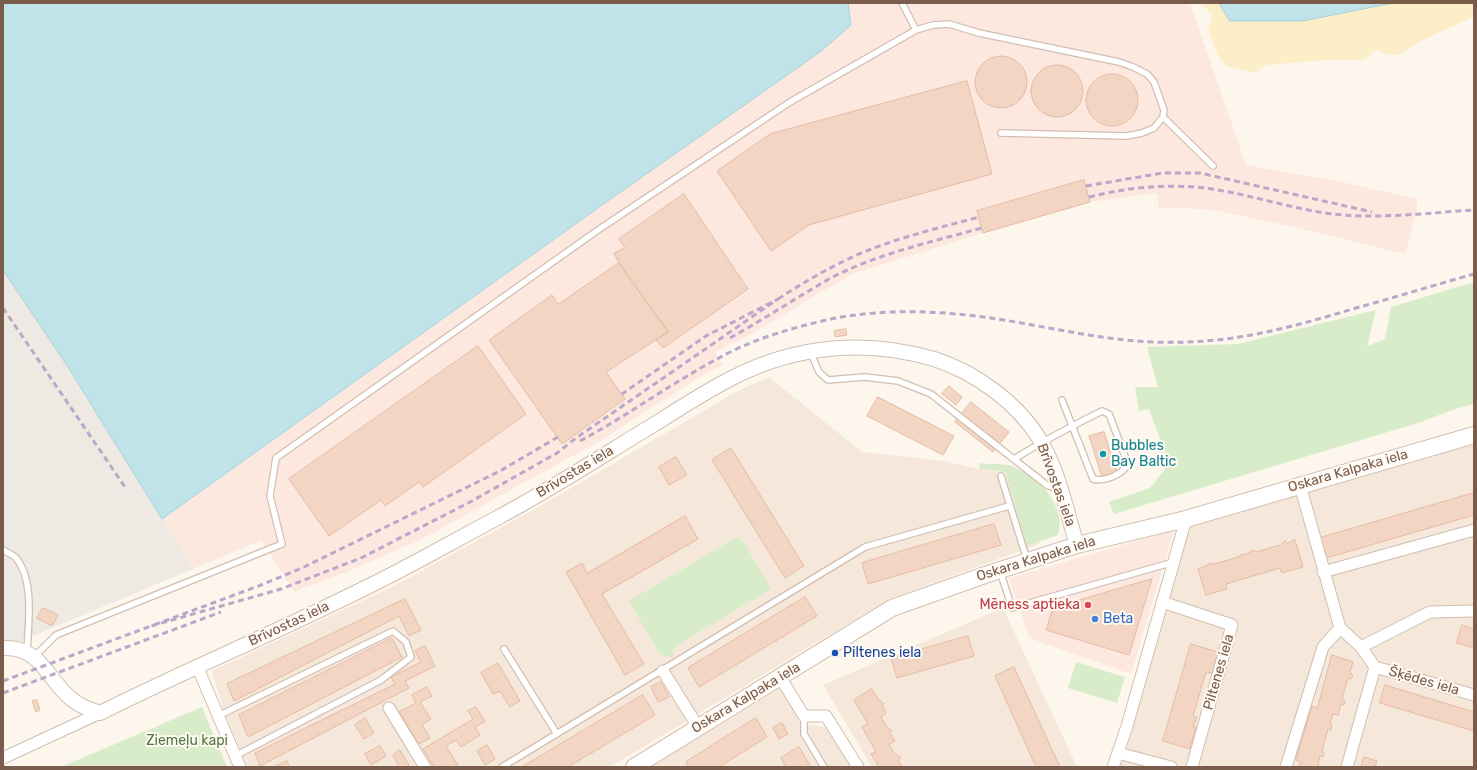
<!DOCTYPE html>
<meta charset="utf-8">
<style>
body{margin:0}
#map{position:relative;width:1477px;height:770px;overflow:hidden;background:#fdf6ec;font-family:Rubik,sans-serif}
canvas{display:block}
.frame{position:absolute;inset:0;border:4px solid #7a5c4d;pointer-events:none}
</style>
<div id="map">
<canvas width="1477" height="770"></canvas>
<div class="frame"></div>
</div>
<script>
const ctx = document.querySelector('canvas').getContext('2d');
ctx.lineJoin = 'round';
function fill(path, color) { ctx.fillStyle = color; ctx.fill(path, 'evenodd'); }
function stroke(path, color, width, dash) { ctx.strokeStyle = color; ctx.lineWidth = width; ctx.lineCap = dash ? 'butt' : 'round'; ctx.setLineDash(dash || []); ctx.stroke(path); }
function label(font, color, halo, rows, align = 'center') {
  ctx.font = font + ' Rubik,sans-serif'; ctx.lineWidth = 4; ctx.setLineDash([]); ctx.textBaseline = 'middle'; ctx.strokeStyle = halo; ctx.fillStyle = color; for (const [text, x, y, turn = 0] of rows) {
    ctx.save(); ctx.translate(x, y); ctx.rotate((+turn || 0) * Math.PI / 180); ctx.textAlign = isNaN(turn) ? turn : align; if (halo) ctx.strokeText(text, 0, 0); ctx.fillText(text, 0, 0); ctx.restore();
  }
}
const residential = new Path2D(`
 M769 377 862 452 944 461 979 469H990L1014 477 1042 537 1039 544 887 600 610 767H429L388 704 385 712 419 767H247L223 709 212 671 394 586 535 509 738 391Z
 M1474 435V767H1113L1186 519Z
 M1003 608 1077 767H872L823 685Z
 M784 686 809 725 832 728 855 767H649Z`);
const commercial = new Path2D(`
 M848 3H1190L1246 165 1337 181 1418 199 1416 213 1405 254 1298 228 1219 211 1186 208H1159L1157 193 1090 202 983 233 852 274 746 337 715 352 723 365 698 378 605 438 422 539 349 571 294 592 261 540 193 569 162 519 596 210 851 25Z
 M1174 530 1131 674 1029 638 1009 578Z`);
const industrial = new Path2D(`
 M3 270 68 367 193 569 26 639 3 653Z`);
const green = new Path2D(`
 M1474 282V404L1455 409 1418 423 1114 514 1109 502 1150 488 1169 464 1149 409 1139 411 1135 387H1158L1147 347 1238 344 1376 310 1367 346 1385 339 1391 307Z
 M980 463C989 465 999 463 1008 465 1035 473 1068 505 1058 535L1027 546 1006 473 990 469H979Z
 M737 537 743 541 771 589 674 647 673 657H666L659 653 629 601Z
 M1076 662 1125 677 1117 703 1068 688Z
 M202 707 227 767H61Z`);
const sand = new Path2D(`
 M1199 3H1219L1230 21H1303L1393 3H1474V16C1451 29 1418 39 1400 55H1389L1376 50 1364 60H1326L1266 65 1255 73 1226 66 1218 55 1208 30 1212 14Z`);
const water = new Path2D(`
 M3 3H848L851 25 820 52 605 203 162 519 68 367 3 270Z
 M1219 3H1393L1303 21H1230Z`);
const building = new Path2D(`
 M975 82a26 26 0 1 1 52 0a26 26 0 1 1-52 0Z
 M1031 91a26 26 0 1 1 52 0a26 26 0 1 1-52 0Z
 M1086 100a26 26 0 1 1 52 0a26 26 0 1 1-52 0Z
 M967 81 992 174 809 225 771 251 717 171 770 134Z
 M1084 180 1090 202 983 233 977 211Z
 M684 194 748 289 663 348 656 340 668 332 619 263 614 253 625 248 619 239Z
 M619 263 668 332 606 372 625 399 562 444 489 340 552 295 558 304Z
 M846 329 847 335 835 337 834 331Z
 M478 346 526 414 423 487 419 482 385 506 381 500 329 536 289 479Z
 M949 386 962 397 956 405 942 394Z
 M878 397 954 436 943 455 867 416Z
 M971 402 1009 432 993 452 955 422Z
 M1104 432 1117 472 1102 477 1089 436Z
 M731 448 804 566 785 578 712 460Z
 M676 457 687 475 669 485 659 467Z
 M1474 493V515L1326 558 1320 538Z
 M685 516 698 539 602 594 644 664 625 675 566 572 582 563 587 573Z
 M994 524 1001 545 868 584 862 563Z
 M1295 540 1303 567 1282 573 1280 568 1226 584 1227 589 1206 595 1198 569 1212 563 1214 564 1238 557 1242 554 1244 555 1254 550 1256 552 1280 545 1285 541 1287 543Z
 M1152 579 1129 655 1046 630 1053 608Z
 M805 597 817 616 699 687 688 668Z
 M405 599 421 630 409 636 399 616 234 701 227 684Z
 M43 608 58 615 52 626 37 618Z
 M1462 625 1474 629V648L1457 643Z
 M968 636 974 656 897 678 891 658Z
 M392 638 402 657 248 737 239 715Z
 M1191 644 1218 652 1212 673 1206 672 1193 716 1197 717 1193 727H1196L1190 749 1163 741Z
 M425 646 435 666 405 681 409 688 260 766 255 753 395 684 391 677 421 662 415 651Z
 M1332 655 1353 662 1350 672 1353 676 1351 679 1348 678 1342 698 1345 702 1344 705 1341 704 1338 715 1333 714 1330 723 1332 726 1331 730 1328 729 1322 750 1324 753 1323 757 1320 756 1318 766 1322 767H1299L1301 762 1296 760 1312 706 1317 708Z
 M498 663 520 701 510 707 500 691 493 694 481 673Z
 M1014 667 1060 767H1036L995 676Z
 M661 682 669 697 658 702 651 687Z
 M1385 685 1474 712V731L1380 703Z
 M427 687 432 696 420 702 431 719 422 725 430 738 419 744 399 712 416 703 412 695Z
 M872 689 878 699 884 704 882 705 886 713 881 717 887 727 892 731 890 733 895 741 889 744 894 753 901 758 898 760 902 767H879L871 754 876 752 862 727 868 724 854 700Z
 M643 695 655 715 568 767H522Z
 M37 700 40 710 36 712 32 701Z
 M476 707 485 721 475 727 480 735 461 747 456 740 446 746 459 767H434L423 749 473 719 468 711Z
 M365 718 374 733 364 739 355 725Z
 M756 718 767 737 719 767H688L686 762Z
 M782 723 788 734 779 739 773 728Z
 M487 745 495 759 485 765 477 751Z
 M380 746 386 756 371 765 365 754Z
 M799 747 811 767H786L781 758Z
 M400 750 410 767H399L393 755Z
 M1364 757 1377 761 1375 767H1361Z
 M287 761 289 767H273Z`);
const service = new Path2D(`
 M902 3 916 30
 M1163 117 1213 166
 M810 351 819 372 828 380 865 377 898 381 931 394 1048 486 1060 488
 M1014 459C1043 441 1072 426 1102 411L1109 414 1126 459 1127 466C1120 475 1105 482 1093 479L1062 400
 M1001 476 1027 560
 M3 550C7 552 13 555 16 558 35 581 28 624 27 652
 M1000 571 1012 608 1174 562
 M504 649 557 734
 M35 656 56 635 282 544 270 496 276 458 598 230 790 102 916 30 933 25 949 24 979 33 1119 62 1133 67 1147 74 1154 82 1164 110 1163 117 1154 128 1142 133 1127 136 1001 133
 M218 716 393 631 406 642 411 657 381 680 235 756
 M804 716V734L824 767
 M502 767 865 547 1009 506`);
const minor = new Path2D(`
 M1300 485 1340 628 1361 647 1375 667 1347 767
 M1323 572 1474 530
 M1162 602 1232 625 1192 767
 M1361 647 1430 612 1474 611
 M197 666 240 767
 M1375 667 1474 695
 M663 671 698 727
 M780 677 804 716H826L858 767
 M389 708 425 767
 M1118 753 1171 767
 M3 758 100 713
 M1113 767 1127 726 1186 519
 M1286 767 1323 647 1340 628`);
const tertiary = new Path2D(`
 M3 648C38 646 46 675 67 695 77 705 88 709 100 713 186 670 275 633 361 590 407 568 452 542 497 518 552 489 605 454 658 422 683 406 708 390 734 377 797 345 868 339 934 359 975 372 1018 403 1040 440 1059 471 1066 510 1077 545`);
const secondary = new Path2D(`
 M634 767 892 608 985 575 1077 545 1186 519 1474 435`);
const rail = new Path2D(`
 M1086 186 1163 173H1200L1372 212
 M1089 197C1129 187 1171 183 1212 189 1250 195 1287 207 1325 213 1373 220 1426 213 1474 210
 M778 299C804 282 830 267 859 254 897 238 938 228 979 217
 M3 308 127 490
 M730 338C764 319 796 298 829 279 876 254 931 242 982 228
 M558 437 500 471 302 568 261 585 151 626 281 589 361 558 472 501 557 453 576 438 778 299 706 336 622 394
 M580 441C627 416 670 384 717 359 747 342 784 330 818 322 874 308 934 310 991 318 1045 326 1099 340 1154 342 1228 345 1286 329 1356 308 1396 297 1435 285 1474 274
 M3 681 151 626
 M3 693 221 612`);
const markers = [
 [1103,454,4,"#0f9aa8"],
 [1088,605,4,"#e0444e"],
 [1095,619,4,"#3f7fe0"],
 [835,653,4,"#1a4fb4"]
];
const cultureNames = [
 ["Bubbles",1111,446],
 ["Bay Baltic",1111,462]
];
const streetNames = [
 ["Oskara Kalpaka iela",1348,471,-16],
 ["Brīvostas iela",575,472,-31],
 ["Brīvostas iela",1056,485,70],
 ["Oskara Kalpaka iela",1036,559,-17],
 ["Brīvostas iela",289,624,-25],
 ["Piltenes iela",1219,672,-74],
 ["Šķēdes iela",1424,681,16],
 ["Oskara Kalpaka iela",746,698,-31]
];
const healthNames = [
 ["Mēness aptieka",1080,605]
];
const shopNames = [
 ["Beta",1103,619]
];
const transitNames = [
 ["Piltenes iela",843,653]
];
const parkNames = [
 ["Ziemeļu kapi",187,741]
];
fill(residential, '#f5e8da');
fill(commercial, '#fde8e0');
fill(industrial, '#efe9e4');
fill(green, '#d8ecc9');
fill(sand, '#fcefc7');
fill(water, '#bfe3e8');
stroke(water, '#a5d3da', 1);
fill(building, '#f3d5c3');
stroke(building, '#e6bba3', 1);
stroke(service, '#d1beb0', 8);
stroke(minor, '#d1beb0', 13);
stroke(tertiary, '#d1beb0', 16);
stroke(secondary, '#d6c0b0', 18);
stroke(service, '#fff', 5.5);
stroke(minor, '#fff', 11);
stroke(tertiary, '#fff', 14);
stroke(secondary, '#fff', 16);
stroke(rail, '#b9a8c9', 3, [6, 4]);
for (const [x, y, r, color] of markers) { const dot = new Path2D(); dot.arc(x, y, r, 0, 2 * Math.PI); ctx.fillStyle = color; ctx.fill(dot); stroke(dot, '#fffaf3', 1.5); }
label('14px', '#0d838f', '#fffaf3', cultureNames, 'left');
label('14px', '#7a5c4d', '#fffaf3', streetNames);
label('14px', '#be3a42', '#fffaf3', healthNames, 'right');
label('14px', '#366cbe', '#fffaf3', shopNames, 'left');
label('14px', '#164399', '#fffaf3', transitNames, 'left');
label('14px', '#537a41', '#fffaf3', parkNames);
</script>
